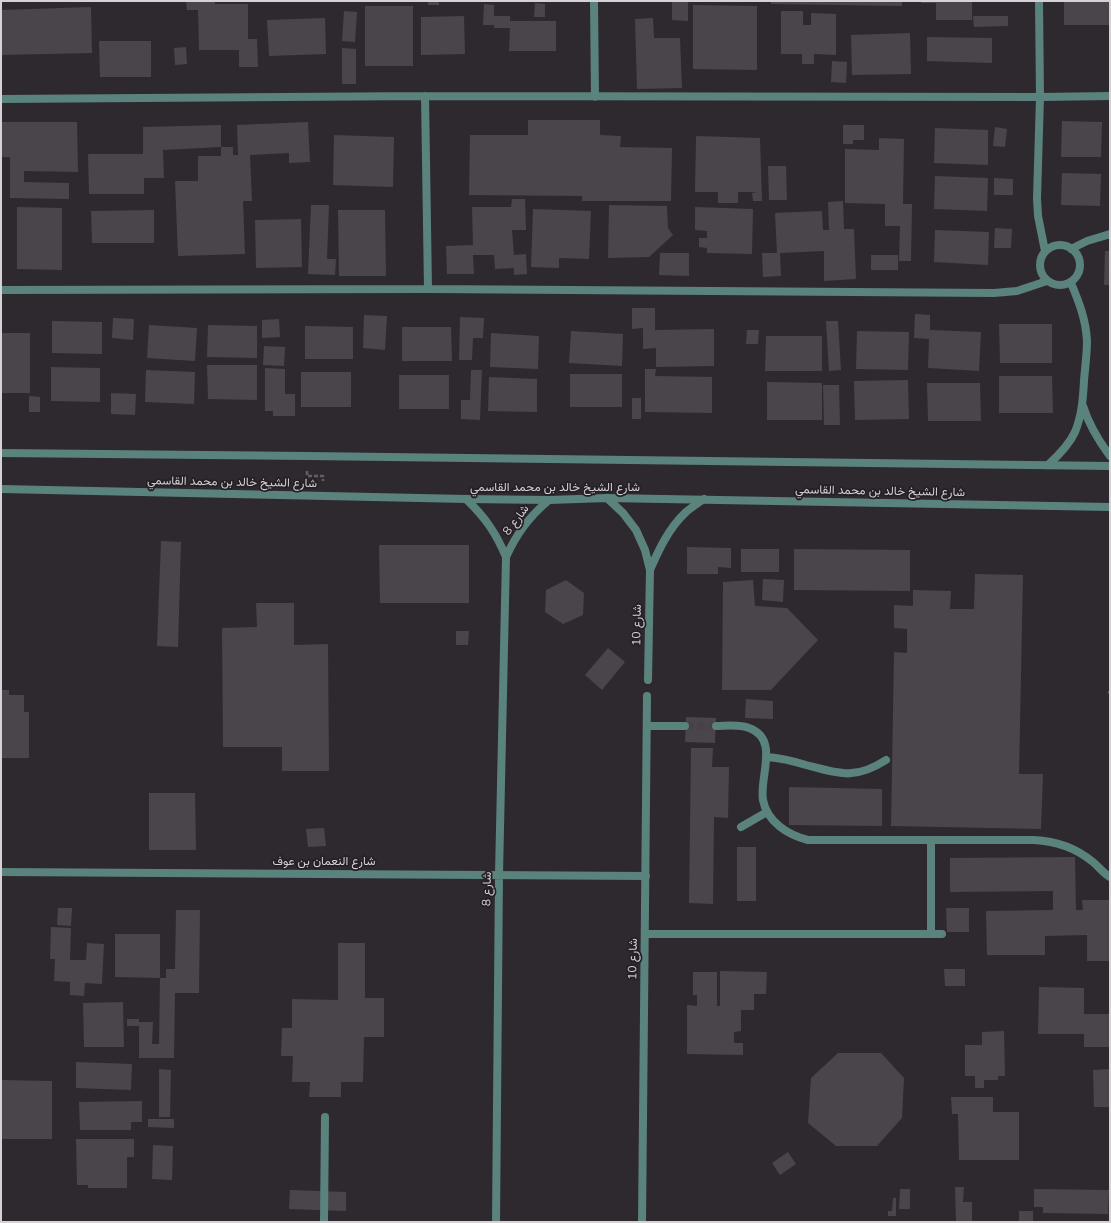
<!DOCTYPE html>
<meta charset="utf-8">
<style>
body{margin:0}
#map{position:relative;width:1111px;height:1223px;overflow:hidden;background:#2e292f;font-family:Mulish,sans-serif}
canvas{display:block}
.frame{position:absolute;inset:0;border:2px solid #d5d1d5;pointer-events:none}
</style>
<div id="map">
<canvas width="1111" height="1223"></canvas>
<div class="frame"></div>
</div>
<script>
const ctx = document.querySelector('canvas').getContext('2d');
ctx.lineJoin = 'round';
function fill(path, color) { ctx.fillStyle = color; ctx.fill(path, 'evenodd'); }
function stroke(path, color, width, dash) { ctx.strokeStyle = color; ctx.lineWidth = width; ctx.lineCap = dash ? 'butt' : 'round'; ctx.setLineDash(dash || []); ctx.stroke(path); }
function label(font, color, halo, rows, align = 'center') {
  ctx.font = font + ' Mulish,Vazirmatn,sans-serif'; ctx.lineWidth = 3.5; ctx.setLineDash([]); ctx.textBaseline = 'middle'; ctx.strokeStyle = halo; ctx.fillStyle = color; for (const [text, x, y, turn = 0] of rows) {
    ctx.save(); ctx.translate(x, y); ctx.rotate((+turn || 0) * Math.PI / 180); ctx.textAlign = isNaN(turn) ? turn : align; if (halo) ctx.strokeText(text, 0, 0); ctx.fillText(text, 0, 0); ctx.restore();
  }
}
const building = new Path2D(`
 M186 1H215V4H248V39H257L258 67H239V50H199L198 10H187Z
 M428 1H439V5H428Z
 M672 1 688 2V21L672 20Z
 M771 1H902V6L771 4Z
 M921 1H972V20H936V3H921Z
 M1064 1H1110V25H1064Z
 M535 3 545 4V17H534Z
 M484 4 494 5V16H510V21H556V51H509L510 28H494V25H483Z
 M693 5 757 6V70L693 69Z
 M365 6H413V66H365Z
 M91 7 92 53 1 55V10Z
 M344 11 357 12 355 42 342 41Z
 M781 11H803V25H811V13L836 14V55L814 54V64H802V54H781Z
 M464 16 465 54 421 55V17Z
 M973 16H1008V26L974 27Z
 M325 18 326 54 269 56 267 20Z
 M653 18 654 38H680L682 88 637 89 635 19Z
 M910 33 911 74 852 75 851 35Z
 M927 37 992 38V63L927 61Z
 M99 41H151V77H100Z
 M186 47 187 64 175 65 174 48Z
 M342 48 356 49V84H342Z
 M832 61 847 62 846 83 831 82Z
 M528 120H600V135L621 136 620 147 672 148 671 201H582V196L469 195 470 135H528Z
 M1062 121 1102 122 1101 157H1061Z
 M1 122H77L78 172 24 171V182L69 183V199L10 198V157H1Z
 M308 122 310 162 289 163V153L250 155 252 201H243L245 254 178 256 175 181H198V156H221V147H233V155H238L237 125Z
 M221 125V147L163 150 164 178H144V194H89L88 154H143V127Z
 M843 125H864V140H853V144H843Z
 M995 127 1007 129 1005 147 993 146Z
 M935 128 988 130V165L934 163Z
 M334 135 394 137 393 187 333 185Z
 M696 136 760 138 762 201H753L752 193 757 192H738V203H718V192H695Z
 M879 138 904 139 903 204H912L911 261H899L900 226H885V204L845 203V149L879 150Z
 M768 166H786L787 200H769Z
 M1062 173 1101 174 1100 206 1061 205Z
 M935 176 988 178 987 211 934 209Z
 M994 178 1013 179V195H994Z
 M512 199H525L526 230H512L514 255 526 254 527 274 514 275V268L495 269 494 255H473L474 274H447L446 246 473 245 472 207H511Z
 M843 201 844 229H854L856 279 824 281V251L780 253 781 276 763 277 762 253H777L775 213 822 211 823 230H829L828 202Z
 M311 205H329L327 259H336L335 275 308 274Z
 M609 205 667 206 668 228 673 235 649 257 608 258Z
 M17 207 62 208V270L17 269Z
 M695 207 753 209 752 254 707 253V248L699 247V238H707V231L695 230Z
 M533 209 591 211 589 259 559 258V268L531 267Z
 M154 210V243H92L91 211Z
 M338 210H385L386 276H339Z
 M301 219 302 267 256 268 255 220Z
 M995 228 1012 229 1011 248H994Z
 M935 230 989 232 988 265 934 262Z
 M1105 251H1110V285H1104Z
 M660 253H689V276L659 275Z
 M871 255H898V270H871Z
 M632 308H655V330L714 329V366L656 367V348L643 349V328L632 329Z
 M915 314 930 315V330L981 332 979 371 928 368 929 339 914 338Z
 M364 315 387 316 385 350 363 348Z
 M460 317 484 318 483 338H473L472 360H459Z
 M113 318 134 319 133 340 112 338Z
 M279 319 280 337 262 338V320Z
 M52 321 102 322V354L52 353Z
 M826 321H838L841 370 829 371Z
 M999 324H1052V363H1000Z
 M149 325 197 328 195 361 147 358Z
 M208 325 257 326V358L207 357Z
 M305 326 353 327V359H305Z
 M402 327H451L452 361H402Z
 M747 330H759L758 344H746Z
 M571 331 623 334 622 366 569 363Z
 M857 331 909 332 908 370 856 369Z
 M1 333H30V393H1Z
 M491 333 539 336 538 369 490 367Z
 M766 336H822V371H765Z
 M264 346 285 347 284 366 263 365Z
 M207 365H257V400L208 399Z
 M51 367 100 368V402L51 401Z
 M265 368 285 369V394H295V416H273V411H265Z
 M645 369H656L655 376 712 377V413L645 412Z
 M146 370 195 372 194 404 145 402Z
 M471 370H482L480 420 461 419V400H470Z
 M301 372H351V407H301Z
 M570 374H622V407H570Z
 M399 375H449V409H399Z
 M999 376H1052L1053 413H999Z
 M489 377 537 379V412L488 411Z
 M908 380 909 419 855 420 854 381Z
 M767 382 822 383V420H767Z
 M927 383H980L981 421H928Z
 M823 385H839L840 425H824Z
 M111 393 136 394 135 415 111 414Z
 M29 396 40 397V412H29Z
 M632 398H641V419H632Z
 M161 541 181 542 178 647 157 646Z
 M379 545H469V603H380Z
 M687 547 731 548V568L718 567V574H687Z
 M741 549H779V572H741Z
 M794 549 910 550V591L794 590Z
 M975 574 1023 575 1019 774H1043L1041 829 891 826 894 652 907 653V629L894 628V605L913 606V590L951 591 950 609H974Z
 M763 579 784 580 783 602 762 600Z
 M566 580 584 593 583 615 563 624 545 612 546 590Z
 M753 580 755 606 787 608 818 640 771 690H722L723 582Z
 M256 603H294V645L328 644 329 771H282V747H223L222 628 257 627Z
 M456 631H469L468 645H456Z
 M608 648 625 662 602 690 585 675Z
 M1 690H9V695H24V712H29V758H1Z
 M746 699 773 701V719L745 718Z
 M686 717 716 718 715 743 685 742Z
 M691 748H713L712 767H729L728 818 714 817 713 904 689 903Z
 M789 787 882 789V826L789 825Z
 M149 793H195L196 850H149Z
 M324 828 326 846 308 847 306 829Z
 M737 847H756V901H737Z
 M1075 857 1076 910H1083L1082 900H1110V961H1087V935L1045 936V955H987L986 911 1053 910V891L950 892V858Z
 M58 908H72L71 926 57 925Z
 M946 908H969V932H947Z
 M176 910H200L199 993H175L174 1058H139V1026H127V1019H139V1022H153L152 1044H159L160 978H166V969H175Z
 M51 927 71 928 70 960H86L87 943 104 944 102 984 85 983 84 996 70 995V982L54 981 55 959H50Z
 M115 934H160V978L115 977Z
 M338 943H365V998H384V1037H364L363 1082H341V1097H309L310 1082H292L293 1056H281L282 1028H292V999L338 1000Z
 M944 969H965V986H945Z
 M720 971 767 972 766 994H754V1010H741V1031L734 1032V1043H743V1055L687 1054V1005L697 1006V995H693V972H717V1006H720Z
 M1039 987 1084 988V1014H1110V1047H1084V1034H1038Z
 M123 1002 124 1047H84L83 1003Z
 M1004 1031 1005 1076H998V1080H984V1088H975V1076H965V1045H982V1032Z
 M838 1053H881L904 1078 902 1118 877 1146H836L808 1123 811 1078Z
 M76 1062 132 1064 131 1090 76 1088Z
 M159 1069 171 1070 170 1117H159Z
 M1110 1069V1107H1094L1093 1070Z
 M1 1080 52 1081V1139H1Z
 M951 1097H993V1112H1019V1160H959L958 1114H952Z
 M142 1101V1122H131V1130H80L79 1102Z
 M148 1119H174V1128L148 1127Z
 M76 1139H134V1157H127V1188H88V1185H77Z
 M153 1145 173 1146 172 1180 152 1179Z
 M788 1152 796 1164 780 1175 772 1163Z
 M955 1187H964L963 1202H972V1222H956Z
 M900 1189H910V1209H899Z
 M1034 1189 1109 1190 1108 1214 1043 1213V1207H1034Z
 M290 1190 346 1192V1211L289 1209Z
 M893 1198H896V1216H888V1211H892Z
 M1019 1211H1033V1222H1019Z`);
const minorTunnel = new Path2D(`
 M685 726H716`);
const path = new Path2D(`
 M307 471V476H323V481
 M1108 692 1110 693`);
const service = new Path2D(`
 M324 1222 325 1117`);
const minor = new Path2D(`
 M594 1 595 97
 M1039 1 1040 97 1037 198 1038 216 1045 251
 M425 96 428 289
 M1 99 425 96 1040 97 1110 96
 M1040 265a20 20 0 1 1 40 0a20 20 0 1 1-40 0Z
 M1071 249 1087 241 1110 234
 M1 290 428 289 994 293 1017 291 1047 281
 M1083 406C1089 425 1098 440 1110 456
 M1048 465C1059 455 1069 445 1075 432 1082 415 1083 398 1084 381 1085 368 1087 354 1087 341 1086 320 1079 302 1071 283
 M607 498 623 513 636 530 645 550 650 570 648 680
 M466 499C485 517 496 533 506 557
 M650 570C659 549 669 528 686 512 692 507 698 503 704 499
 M647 726H685
 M716 726C726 726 739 724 749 728 780 739 759 777 763 800 767 822 788 835 808 840H1034C1056 841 1076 848 1093 862 1099 867 1103 873 1110 877
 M767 757C780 758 793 761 806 765 840 774 855 780 886 760
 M741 827 767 812
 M931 840V934
 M1 872 646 876
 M646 934H942
 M496 1222 499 874 506 557C517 533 529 517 549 500
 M642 1222 647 696`);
const tertiary = new Path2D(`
 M1 453 308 456 1110 466
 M1 489 466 499 549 500 607 498 1110 507`);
const streetNames = [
 ["شارع الشيخ خالد بن محمد القاسمي",232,482,1],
 ["شارع الشيخ خالد بن محمد القاسمي",555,487],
 ["شارع الشيخ خالد بن محمد القاسمي",880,491,1],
 ["شارع 8",516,520,-53],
 ["شارع 10",637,625,-89],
 ["شارع النعمان بن عوف",324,861],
 ["شارع 8",487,889,-89],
 ["شارع 10",633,959,-89]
];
fill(building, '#4a454b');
stroke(minorTunnel, '#474248', 8, [8, 4]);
stroke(path, '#635e64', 2.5, [4, 2]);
stroke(service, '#5b837d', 8);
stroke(minor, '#5b837d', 8);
stroke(tertiary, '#5b837d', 8);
label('12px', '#d5d1d5', '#252026', streetNames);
</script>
